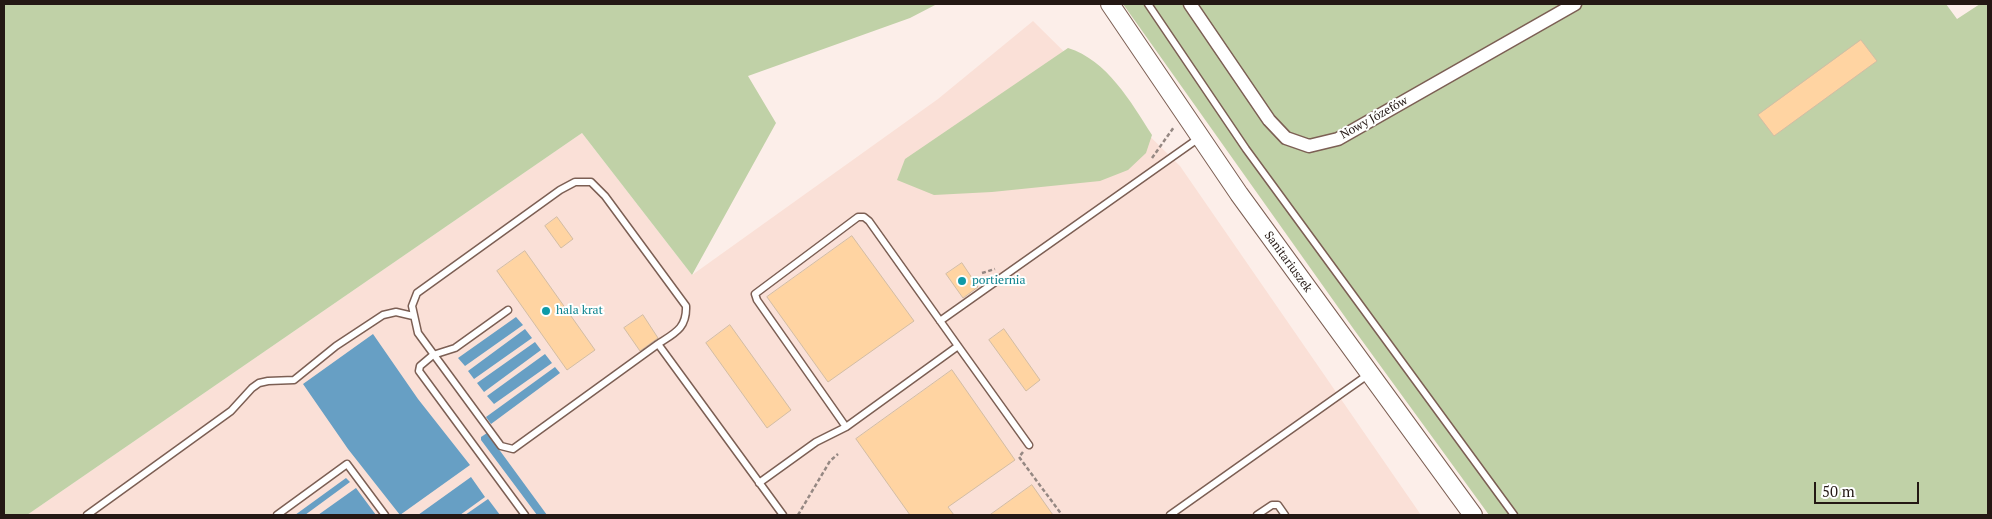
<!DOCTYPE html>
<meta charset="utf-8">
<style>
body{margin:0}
#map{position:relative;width:1992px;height:519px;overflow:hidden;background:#fceee9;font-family:"PT Serif",serif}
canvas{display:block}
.frame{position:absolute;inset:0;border:5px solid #241814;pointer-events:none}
.scale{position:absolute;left:1814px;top:482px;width:105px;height:22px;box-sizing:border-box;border:2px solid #241814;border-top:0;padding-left:6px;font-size:15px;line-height:18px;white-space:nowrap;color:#241814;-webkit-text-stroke:4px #fefffe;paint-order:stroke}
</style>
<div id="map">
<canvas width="1992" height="519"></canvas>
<div class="frame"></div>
<div class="scale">50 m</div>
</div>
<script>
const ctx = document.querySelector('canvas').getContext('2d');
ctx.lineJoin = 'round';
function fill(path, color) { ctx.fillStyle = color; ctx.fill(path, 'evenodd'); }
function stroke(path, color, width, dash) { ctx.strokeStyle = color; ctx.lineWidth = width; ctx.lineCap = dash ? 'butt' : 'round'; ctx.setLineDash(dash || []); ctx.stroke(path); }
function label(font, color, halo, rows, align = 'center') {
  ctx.font = font + ' "PT Serif",serif'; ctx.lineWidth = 4; ctx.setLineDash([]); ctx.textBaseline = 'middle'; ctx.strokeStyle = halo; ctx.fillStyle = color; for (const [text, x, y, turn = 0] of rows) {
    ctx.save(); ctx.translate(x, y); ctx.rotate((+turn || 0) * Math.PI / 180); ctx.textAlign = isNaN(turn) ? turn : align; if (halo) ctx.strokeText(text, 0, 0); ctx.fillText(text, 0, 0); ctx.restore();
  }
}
const built = new Path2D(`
 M1033 21 1180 166 1421 515H27L582 133 692 275 938 99Z`);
const green = new Path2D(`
 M4 4H937L910 18 748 76 776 123 692 275 582 133 27 515H4Z
 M1123 4H1182L1185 7 1188 4H1946L1957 19 1980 4H1988V515H1489L1355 331Z
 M1068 48C1107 60 1131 102 1152 135L1146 153 1128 170 1100 181 992 192 934 195 897 180 905 159Z`);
const water = new Path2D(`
 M516 317 523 325 465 366 458 358Z
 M525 329 532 338 474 379 468 371Z
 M373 334 418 399 470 465 400 515 348 449 303 384Z
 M535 342 541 350 484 392 477 383Z
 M545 354 552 363 494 404 487 396Z
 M555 367 560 373 491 424 486 417Z
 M487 433 547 515H537L481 440V437Z
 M471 477 485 497 460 515H418Z
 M346 478 350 482 305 515H295Z
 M356 488 376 515H318Z
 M488 499 500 515H465Z`);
const building = new Path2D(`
 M1861 40 1877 61 1774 136 1758 115Z
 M557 217 573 239 561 248 545 226Z
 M852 236 914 321 828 382 767 297Z
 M525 251 595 350 567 370 497 271Z
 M962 263 978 287 963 298 946 274Z
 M643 315 658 338 640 351 624 328Z
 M730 325 791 410 767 428 706 343Z
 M1004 329 1040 380 1026 391 989 340Z
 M952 370 1015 460 948 507 954 515H910L856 439Z
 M1032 485 1053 515H990Z`);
const path = new Path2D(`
 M1152 158 1174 127
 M982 273 995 269
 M1023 452 1019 457 1062 515
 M798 515 830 461 838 454`);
const lane = new Path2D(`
 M1148 4 1246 149 1514 515
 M508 310 455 348 433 355 420 366 419 371 525 515
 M940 321 1199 138
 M658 344 513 449 501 446 418 333 412 306 417 293 560 190 575 182H591L605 196 686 306C687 328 675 333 658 344L783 515
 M846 427 757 300 755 294 858 217H864L869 221 958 346
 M759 483 816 442 846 427 958 346 1029 445
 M87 515 231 411 252 388 259 383 268 381 294 380 336 346 383 315 396 312 413 316
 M277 515 347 464 385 515
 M1170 515 1369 374
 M1257 515 1272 505H1278L1285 515`);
const street = new Path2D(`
 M1190 4 1269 120 1286 138 1309 146 1338 139 1575 4`);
const secondary = new Path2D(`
 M1110 4 1239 194 1473 515`);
const markers = [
 [962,281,5,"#0f9aa8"],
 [546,311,5,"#0f9aa8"]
];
const streetNames = [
 ["Nowy Józefów",1374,118,-29],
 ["Sanitariuszek",1288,262,54]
];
const cultureNames = [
 ["portiernia",972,281],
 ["hala krat",556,311]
];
fill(built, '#fae0d7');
fill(green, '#c0d1a7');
fill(water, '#679fc4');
fill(building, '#ffd4a2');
stroke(building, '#d3bda4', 1);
stroke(lane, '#7c5f54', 9);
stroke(street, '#7c5f54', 15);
stroke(secondary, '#7c5f54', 20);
stroke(path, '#958883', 2.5, [4, 2.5]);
stroke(lane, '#fff', 6);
stroke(street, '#fff', 12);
stroke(secondary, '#fff', 18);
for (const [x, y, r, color] of markers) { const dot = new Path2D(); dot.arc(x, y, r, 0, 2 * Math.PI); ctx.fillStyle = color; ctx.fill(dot); stroke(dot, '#fefffe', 2); }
label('12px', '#241814', '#fefffe', streetNames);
label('12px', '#0d838f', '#fefffe', cultureNames, 'left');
</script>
